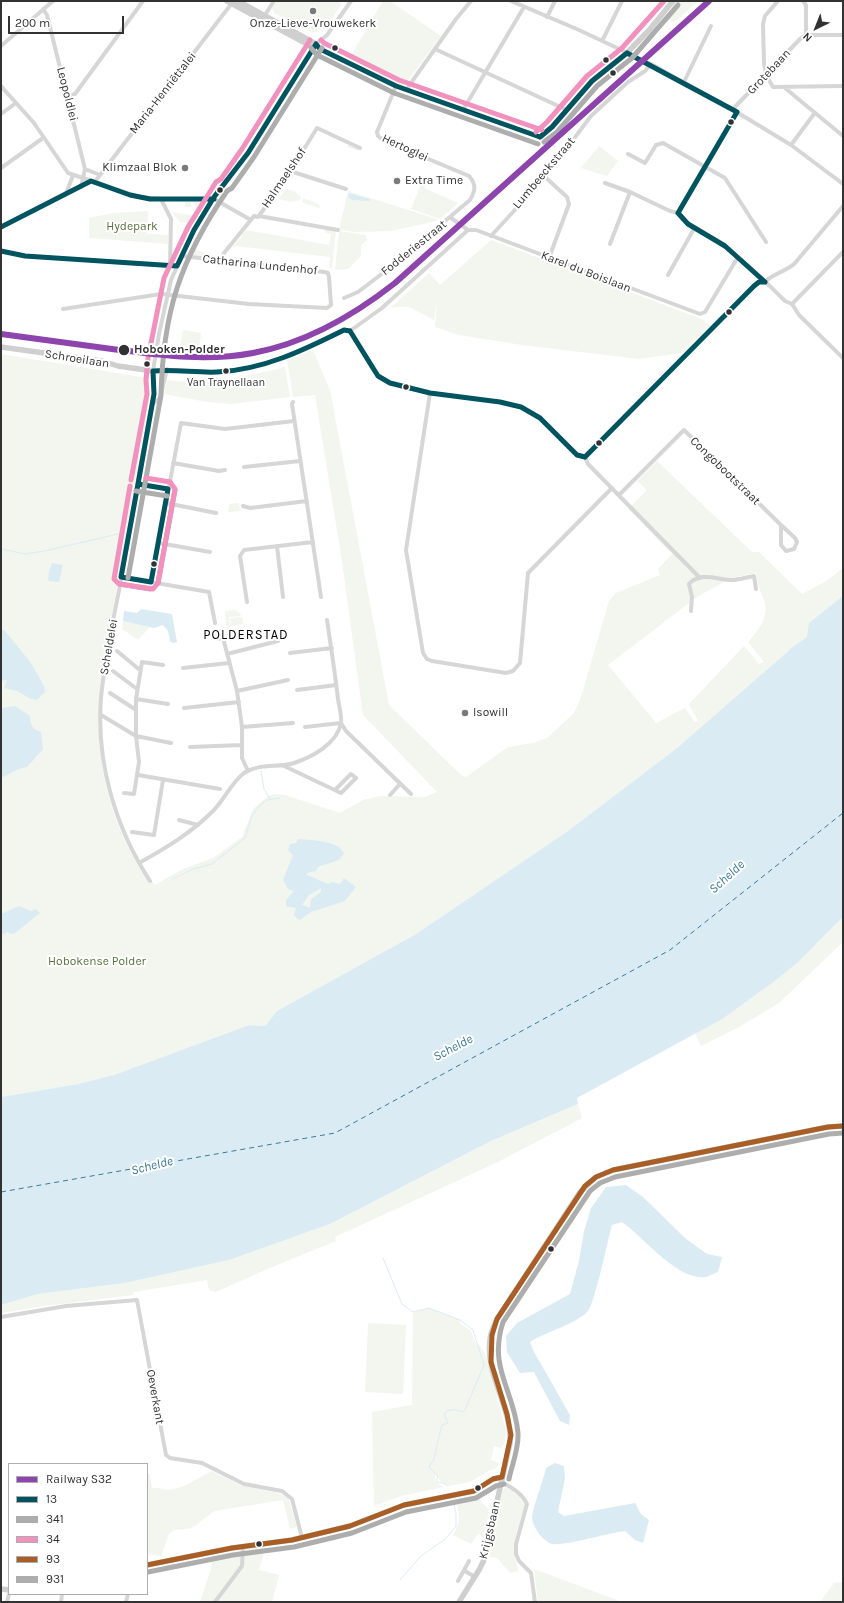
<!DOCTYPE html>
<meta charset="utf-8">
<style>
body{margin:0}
#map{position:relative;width:844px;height:1603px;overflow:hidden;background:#fff;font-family:Karla,sans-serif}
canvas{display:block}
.frame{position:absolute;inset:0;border:2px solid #323232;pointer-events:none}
.legend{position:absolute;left:8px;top:1463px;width:140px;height:132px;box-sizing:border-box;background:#fff;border:1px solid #adadad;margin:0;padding:5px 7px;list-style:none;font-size:12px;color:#323232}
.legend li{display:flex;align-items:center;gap:8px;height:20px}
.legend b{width:20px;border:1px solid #adadad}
.north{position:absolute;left:796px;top:8px;width:40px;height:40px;-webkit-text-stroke:3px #fff;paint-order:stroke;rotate:223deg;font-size:11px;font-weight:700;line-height:16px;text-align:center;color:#323232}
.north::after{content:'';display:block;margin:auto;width:14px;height:18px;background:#323232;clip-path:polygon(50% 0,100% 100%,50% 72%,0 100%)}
.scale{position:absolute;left:8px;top:16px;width:116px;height:18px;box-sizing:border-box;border:2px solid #323232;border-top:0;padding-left:5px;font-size:12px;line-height:14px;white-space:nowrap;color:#323232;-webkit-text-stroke:3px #fff;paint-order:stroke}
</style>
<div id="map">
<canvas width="844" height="1603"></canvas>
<div class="frame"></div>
<ul class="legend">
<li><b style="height:5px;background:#8e44ad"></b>Railway S32</li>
<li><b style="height:5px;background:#005460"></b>13</li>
<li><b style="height:5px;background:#adadad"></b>341</li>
<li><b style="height:5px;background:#f290be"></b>34</li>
<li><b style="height:5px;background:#a85e24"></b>93</li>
<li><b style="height:5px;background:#adadad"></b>931</li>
</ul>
<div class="north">N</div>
<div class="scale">200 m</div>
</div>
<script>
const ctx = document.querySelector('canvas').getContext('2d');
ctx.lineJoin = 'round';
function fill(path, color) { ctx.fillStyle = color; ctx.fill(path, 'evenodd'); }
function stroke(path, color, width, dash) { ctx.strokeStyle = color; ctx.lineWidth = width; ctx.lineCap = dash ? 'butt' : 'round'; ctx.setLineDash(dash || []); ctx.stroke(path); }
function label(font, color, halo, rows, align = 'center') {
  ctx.font = font + ' Karla,sans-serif'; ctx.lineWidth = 4; ctx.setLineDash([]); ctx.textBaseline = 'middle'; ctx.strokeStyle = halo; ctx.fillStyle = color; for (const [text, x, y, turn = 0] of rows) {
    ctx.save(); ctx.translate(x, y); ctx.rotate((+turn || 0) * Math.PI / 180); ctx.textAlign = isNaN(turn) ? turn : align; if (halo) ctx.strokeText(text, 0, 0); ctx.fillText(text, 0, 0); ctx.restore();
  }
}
const green = new Path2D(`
 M277 1H337L342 4 325 28 313 33 274 13 272 8Z
 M383 1H390L441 36 403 87 349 59Z
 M676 1H698L676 21 672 22 668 18V14Z
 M599 146 618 161 607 176 581 168Z
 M421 184 424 185 426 189 458 203 440 219 411 209Z
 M286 189 294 191 301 197 300 200 290 202 279 199Z
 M348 191 437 219V221L391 231 356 232 339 230Z
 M303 198 317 203 320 206 319 208 302 202Z
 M185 202H204L205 203 201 210 196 209 195 203H191V207H185Z
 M148 211 147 234 168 235V244L89 238V218L113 213Z
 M171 212 198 216 194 222 190 220 188 224 184 222 182 224Z
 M325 229 336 231 332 268H329L330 257 236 246 232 248 240 238H242L241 236 246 230 329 245 331 234 325 233Z
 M339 231 366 235 367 240 361 245V256L348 269 335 270Z
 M491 240 702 319 710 326 682 353 639 359 522 345 459 335 435 327 437 301 434 320 409 307H391L429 273 440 285Z
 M192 248 207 254 205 257 188 255Z
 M183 330 201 333 199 351 180 349Z
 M313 350 330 390 389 705 461 775 466 777 508 747 533 743 547 738 574 713 581 697 609 601 616 593 660 575 658 569 672 554 628 509 647 490 637 481 657 461 752 552H759L802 594 826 581 843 568V596L807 637 794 646 677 748 568 831 416 934 277 1011 265 1026 249 1025 114 1075 78 1084 1 1097V354L147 378 150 395 104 662C92 741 101 805 143 874L146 872 155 885 183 869 213 858 242 837 253 809 267 797 274 794 285 795 340 813 363 800 380 796 424 797 437 792 363 715 341 555 315 395 293 397 287 360ZM756 573C757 584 760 590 764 600 770 617 758 631 748 642L764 662 759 664 744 646 689 704 698 721 695 722 685 708 656 723 608 665 697 597 731 578Z
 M285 367 290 397 231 404 207 402 164 394 167 380C207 385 246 377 285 367Z
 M239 503 240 511 228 512 230 504Z
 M236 610 237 612 240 613 241 616 229 617 232 638H227L225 611Z
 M242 617 243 624 231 626 230 618Z
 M123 621 150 627 138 640 122 629Z
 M243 629 244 636 233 637 231 630Z
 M843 917V942L779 1003 739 1027 701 1046 695 1033C751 1004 799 963 843 917Z
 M578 1104 582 1118 498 1162 335 1237 336 1241 265 1270 216 1292 209 1290 207 1280 133 1292V1295L45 1306 1 1313V1305L38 1294 125 1283 229 1260 330 1224 491 1141Z
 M429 1308 460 1320V1323L471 1331 477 1346V1343L485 1353 506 1430 505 1442 501 1448 494 1446 491 1460 499 1463 495 1469 490 1470 470 1482 448 1486 439 1480 438 1476 435 1475V1482L444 1487 401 1496 374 1506 372 1412 412 1405 413 1312Z
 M368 1323 406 1325 403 1394 365 1392Z
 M212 1471 243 1486 275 1492 288 1497 297 1527 290 1529 283 1500 214 1511 195 1526 188 1529 174 1530 169 1534 161 1556 147 1554V1474H150L152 1488C158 1487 162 1490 168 1490 183 1489 199 1477 212 1471Z
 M506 1486 520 1497 525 1505C521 1520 513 1537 514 1552 514 1559 518 1564 518 1571L510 1573 497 1558 489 1557 502 1492Z
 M476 1495 489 1510 484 1538 478 1534 471 1544 453 1535C461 1524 459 1513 456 1499Z
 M266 1546 259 1570 279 1575 272 1602H200L212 1565 210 1556Z
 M534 1569 622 1602H538Z
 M843 1582V1597L840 1602H820L834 1583Z`);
const water = new Path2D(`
 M349 193 369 199 370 201 352 200 348 197Z
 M52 563 63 565 59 582 48 581 49 572Z
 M843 596V917L797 963 771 984 722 1019 577 1098 578 1104 491 1141 330 1224 229 1260 125 1283 38 1294 1 1305V1097L78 1084 114 1075 249 1025 265 1026 277 1011 416 934 568 831 677 748 794 646 807 637 809 623Z
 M141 609 172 614 177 642 173 643 170 641 168 631 163 625 154 628 123 621 124 611 137 613Z
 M1 629 5 631 31 663 44 686 45 692 37 700 31 699 17 691 4 688 7 680 1 681Z
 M15 706 30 716C30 724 32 730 41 732L43 749 27 767 19 769 1 778V708Z
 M298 839C310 840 338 840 344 853L339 860 318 867 316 871 307 873V875L328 884 332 882 340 884 344 878 356 887 345 901 311 912 300 920 297 919 294 915 296 908 286 906V900L294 891 288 889 283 880 293 855 288 850 290 844 296 843ZM321 888V892L311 899 310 908 302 905 309 895Z
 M19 906 31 911 36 909 40 913 15 933 11 934 7 932 4 934 1 933V914Z
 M626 1185 643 1197 686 1239 707 1254 722 1257 718 1272C714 1273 710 1276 706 1277 677 1281 644 1237 622 1222L612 1225C608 1239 595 1303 588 1311 575 1325 547 1331 530 1342L534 1352 570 1415 569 1425 560 1421 534 1372 520 1373 507 1352 506 1336 517 1323 570 1294 579 1261 584 1231 591 1208 606 1187Z
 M555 1463 564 1466 565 1478 558 1512 564 1516 635 1503 641 1514 649 1520 643 1543 635 1540 625 1531C608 1533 565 1546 552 1544 543 1541 533 1528 532 1518 532 1510 544 1478 546 1468Z`);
const stream = new Path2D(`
 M348 146 358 150
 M1 549 25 554 44 551
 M45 551 118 534
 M261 771 264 789 270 799
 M173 879 193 869 212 864 245 838 252 816 259 806 267 800 280 798
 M383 1258 402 1304 413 1312 429 1308 460 1320 473 1330 484 1365 465 1410 462 1412C456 1409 449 1408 444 1414L448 1423 442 1425 441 1428 434 1459 429 1467 438 1476 436 1482 443 1483 448 1486
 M400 1580 421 1556 444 1540 456 1527V1514L453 1500`);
const ferry = new Path2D(`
 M1 1192 335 1133 670 950 843 813`);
const street = new Path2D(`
 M511 1 579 30 651 64 730 108 791 145 843 184
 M778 1 765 16 763 24 764 64 766 75 773 87 843 86
 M803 1 806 5V35
 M43 9 47 15 85 169 81 187
 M265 15 274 1
 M547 17 555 1
 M806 35H843
 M602 41 622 1
 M316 44 320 49 396 86 540 137
 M1 46 53 1
 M435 49 567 110
 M684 82 711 26
 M1 86 34 123 68 173 139 197 161 199H214
 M785 88 843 136
 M406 90 456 19 471 1
 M67 96 75 94 143 1
 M733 109 800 39 806 35
 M463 110 524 7
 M1 114 16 103
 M791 145 814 114
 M628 154 645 163 656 145 663 143 725 178 766 242
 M1 168 43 138
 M85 169 100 175
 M290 171 346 189
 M545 177 567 197 569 204 549 258
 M95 183 97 179 232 3
 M605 183 630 192 670 211 678 213 683 220 688 224C726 243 756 272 785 301L792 304 799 315 843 358
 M66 194 73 175
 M161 199 171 219 170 265
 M214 199 251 220
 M678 213 737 112
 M259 216 338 230
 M451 218 468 230
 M1 227 91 181
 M468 230H476L700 314 705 312 738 257
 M491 236 545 177 591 116 628 82 645 71 651 64
 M610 244 630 192
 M1 251 25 256 177 266
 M221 260 224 253 254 216 258 217 283 183 317 128 360 148
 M668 275 695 227
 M765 282C773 273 786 272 795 263L843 206
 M344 298 358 292 383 273 470 200C475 191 477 185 469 176L383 140 378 136 377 132 396 86
 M792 304 843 252
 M63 309 161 294 249 304 327 308 331 305 329 277 328 273 324 272 182 256
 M350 331 372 368 378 376 390 383 430 393 500 402 521 407 540 418 577 455 585 457
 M153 371C175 368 196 373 217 372 261 371 305 349 344 330L350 331 382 308 468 230
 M430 393 406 550 423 653 427 659 432 661 506 673 513 671 520 663 528 573 612 488
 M293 402 292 404 321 597
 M152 405 160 398 167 369
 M585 457 754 286 759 282H765
 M585 457 588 464 700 578
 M173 463 219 471 225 470
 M244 467 300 461
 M137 484 168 489
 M619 495 684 430 781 525V545L786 551 794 549 797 542 795 538 781 525
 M166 503 216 513
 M243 506 250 508 307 501
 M159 543 210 552
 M277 546 283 597
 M121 577 209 592 215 623
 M151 582 181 423 225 429 294 421
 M247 602 240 556 244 550 313 542
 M691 611 692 597 689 584C701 571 717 580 732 580 739 580 747 577 754 576L756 589
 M216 639 223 638 237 691 242 727V758L248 771
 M117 651 140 670
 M290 653 332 648
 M227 654 278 641
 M183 668 229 663
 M113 671 137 689
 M297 690 336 685
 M237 691 288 680
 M110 693 136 710
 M136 699 168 704
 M184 708 239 702
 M101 715 136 736 171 743
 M242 727 293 723
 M305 727 341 723 346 731 411 794
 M190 747 242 745
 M284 766 341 793 356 778 351 774 335 790
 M138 775 220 789
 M124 793 134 794 139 762 136 736V699L142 662 163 665
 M390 795 400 784
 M179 820 198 825
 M132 832 154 835 163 780
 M139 863C166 848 191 833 213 811 225 799 231 783 244 773 259 763 278 768 294 763 312 757 337 744 341 723 342 716 339 706 338 699 335 673 331 647 327 620
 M150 881C115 827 96 762 101 698 105 655 115 612 123 570 133 511 142 452 154 394L153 371 159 334 171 280 184 251 194 230 214 197 248 153 316 44 327 35 351 1
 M1 1317 66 1306 137 1300 166 1455 170 1458 202 1463 244 1484 282 1491 292 1499 302 1538
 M501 1482C512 1487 522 1493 527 1504L516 1544V1554L519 1561 531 1573 535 1602
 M465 1571 475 1577
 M458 1581 469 1561
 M7 1602 9 1594
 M61 1602 62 1594
 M126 1602 128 1594
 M215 1602 242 1566 243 1546`);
const secondary = new Path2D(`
 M227 1 309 45 314 46 316 44
 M238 1 316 44
 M540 137 552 127 592 81 627 53 650 29 673 1
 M1 347 102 361 118 366 153 371
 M147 1565 232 1548 292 1540 350 1526 404 1505 474 1491 493 1479 502 1477
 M1 1589 9 1590
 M459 1602 479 1570 484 1560 510 1443C512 1407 485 1375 490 1340 490 1333 494 1326 497 1319L580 1192 596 1177 613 1170 828 1127 843 1126`);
const bus1 = new Path2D(`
 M316 44 320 49 396 86 540 137
 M627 53 737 112
 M540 137 552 127 592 81 627 53
 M678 213 737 112
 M678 213 688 224 725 246 765 282
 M1 227 91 181 130 195 150 199H214
 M1 251 25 256 177 266 194 230 214 197 248 153 316 44
 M350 331 378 376 390 383 430 393 500 402 521 407 540 418 577 455 585 457
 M153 371C175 369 196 373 217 372 263 370 304 350 344 330L350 331
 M585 457 754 286 759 282H765
 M138 484 168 489 151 582 121 577Z
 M138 484 154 394 153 371`);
const bus2 = new Path2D(`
 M311 48 317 55 394 93 538 144
 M544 142 557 132 597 86 632 58 678 5
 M136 491 167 496
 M128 578 161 395C163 312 180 260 227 191L232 188 254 157 322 48
 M158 583 175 490
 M120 584 150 589`);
const bus3 = new Path2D(`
 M321 40 324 43 399 80 542 130
 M536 132 547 122 587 76 622 48 664 1
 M131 480 147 394 146 380 148 358 164 278 188 227 216 182 221 179 242 149 310 40
 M130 486 114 579 119 584 153 589 158 583 175 489 170 482 146 478`);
const bus4 = new Path2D(`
 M502 1477 511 1435 507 1414 491 1362 492 1335 497 1319 585 1186 596 1177 613 1170 828 1127 843 1126
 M147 1565 232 1548 292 1540 350 1526 404 1505 474 1491 493 1479 502 1477`);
const bus5 = new Path2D(`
 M509 1479C512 1464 519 1449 518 1433 514 1389 488 1369 503 1322L590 1191 600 1183 615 1177 829 1134 843 1133
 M148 1572 233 1555 294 1547 352 1533 406 1512 476 1498 496 1486 504 1484`);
const rail1 = new Path2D(`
 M1 334C38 339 75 344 112 349 159 355 206 362 253 353 307 343 353 316 395 283L709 1`);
const markers = [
 [313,11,4,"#7a7a7a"],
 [335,48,3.5,"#323232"],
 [606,60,3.5,"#323232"],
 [613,73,3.5,"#323232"],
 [731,122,3.5,"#323232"],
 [185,168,4,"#7a7a7a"],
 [397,181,4,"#7a7a7a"],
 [220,190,3.5,"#323232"],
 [729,312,3.5,"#323232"],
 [124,350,6,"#323232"],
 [147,364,3.5,"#323232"],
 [226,371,3.5,"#323232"],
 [406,387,3.5,"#323232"],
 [599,443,3.5,"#323232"],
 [154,564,3.5,"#323232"],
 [465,713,4,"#7a7a7a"],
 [551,1249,3.5,"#323232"],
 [478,1488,3.5,"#323232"],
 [259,1544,3.5,"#323232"]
];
const busNames = [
 ["Van Traynellaan",226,383]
];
const poiNames = [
 ["Onze-Lieve-Vrouwekerk",313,24,"center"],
 ["Klimzaal Blok",177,168,"right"],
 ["Extra Time",405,181],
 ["Isowill",473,713]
];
const streetNames = [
 ["Grotebaan",769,72,-47],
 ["Maria-Henriëttalei",163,93,-52],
 ["Leopoldlei",67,94,76],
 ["Hertoglei",405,148,25],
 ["Lumbeeckstraat",544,173,-50],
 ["Halmaelshof",284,178,-56],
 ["Fodderiestraat",414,248,-39],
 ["Catharina Lundenhof",260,265,6],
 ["Karel du Boislaan",586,272,21],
 ["Schroeilaan",77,359,9],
 ["Congobootstraat",725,471,44],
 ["Scheldelei",109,647,-80],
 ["Oeverkant",155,1397,80],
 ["Krijgsbaan",490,1530,-77]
];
const parkNames = [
 ["Hydepark",132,227],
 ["Hobokense Polder",97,962]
];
const stopNames = [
 ["Hoboken-Polder",134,350]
];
const neighbourhoodNames = [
 ["POLDERSTAD",246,635]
];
const waterNames = [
 ["Schelde",727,877,-42],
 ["Schelde",453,1048,-28],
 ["Schelde",152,1166,-14]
];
fill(green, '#f3f6ee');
fill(water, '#dbebf4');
stroke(stream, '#dbebf4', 1);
stroke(ferry, '#3b7a9a', 1, [5, 4]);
stroke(street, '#d6d6d6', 4);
stroke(secondary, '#cfcfcf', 5.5);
stroke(bus1, '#005460', 5);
stroke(bus2, '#adadad', 5);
stroke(bus3, '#f290be', 5);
stroke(bus4, '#a85e24', 5);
stroke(bus5, '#adadad', 5);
stroke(rail1, '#8e44ad', 6);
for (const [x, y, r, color] of markers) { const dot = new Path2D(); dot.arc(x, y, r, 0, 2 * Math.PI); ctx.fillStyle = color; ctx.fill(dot); stroke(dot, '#fff', 1.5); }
label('11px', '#323232', '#fff', busNames);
label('12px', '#323232', '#fff', poiNames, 'left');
label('12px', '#323232', '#fff', streetNames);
label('12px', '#58713c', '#fff', parkNames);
label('bold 12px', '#323232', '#fff', stopNames, 'left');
ctx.letterSpacing = '1px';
label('13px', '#000', '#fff', neighbourhoodNames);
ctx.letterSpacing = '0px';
label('italic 13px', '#3b7a9a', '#fff', waterNames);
</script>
